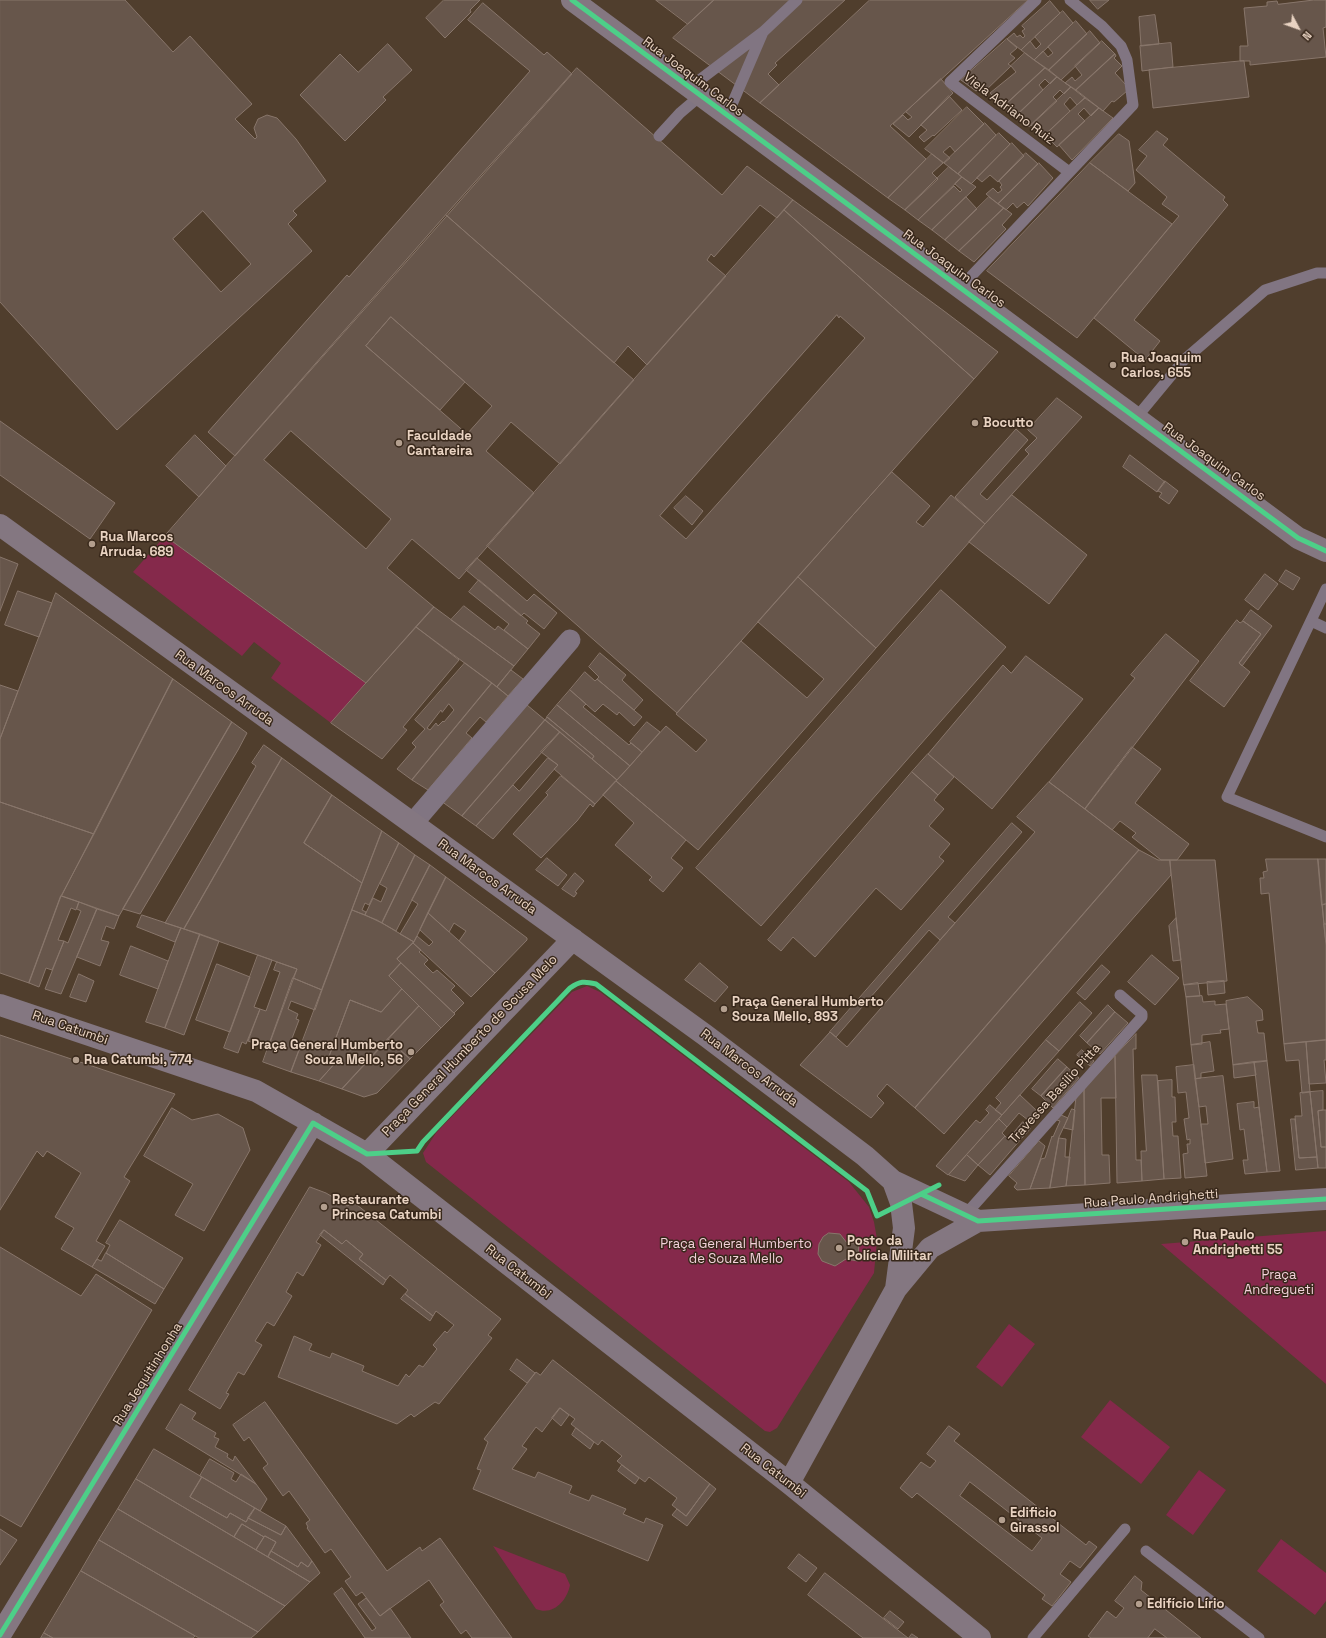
<!DOCTYPE html>
<meta charset="utf-8">
<style>
body{margin:0}
#map{position:relative;width:1326px;height:1638px;overflow:hidden;background:#503e2d;font-family:"Space Grotesk",sans-serif}
canvas{display:block}
.north{position:absolute;left:1278px;top:8px;width:40px;height:40px;-webkit-text-stroke:3px #38281b;paint-order:stroke;rotate:131deg;font-size:11px;font-weight:700;line-height:16px;text-align:center;color:#e9d3c2}
.north::after{content:'';display:block;margin:auto;width:14px;height:18px;background:#e9d3c2;clip-path:polygon(50% 0,100% 100%,50% 72%,0 100%)}
</style>
<div id="map">
<canvas width="1326" height="1638"></canvas>
<div class="north">N</div>
</div>
<script>
const ctx = document.querySelector('canvas').getContext('2d');
ctx.lineJoin = 'round';
function fill(path, color) { ctx.fillStyle = color; ctx.fill(path, 'evenodd'); }
function stroke(path, color, width, dash) { ctx.strokeStyle = color; ctx.lineWidth = width; ctx.lineCap = dash ? 'butt' : 'round'; ctx.setLineDash(dash || []); ctx.stroke(path); }
function label(font, color, halo, rows, align = 'center') {
  ctx.font = font + ' "Space Grotesk",sans-serif'; ctx.lineWidth = 3; ctx.setLineDash([]); ctx.textBaseline = 'middle'; ctx.strokeStyle = halo; ctx.fillStyle = color; for (const [text, x, y, turn = 0] of rows) {
    ctx.save(); ctx.translate(x, y); ctx.rotate((+turn || 0) * Math.PI / 180); ctx.textAlign = isNaN(turn) ? turn : align; if (halo) ctx.strokeText(text, 0, 0); ctx.fillText(text, 0, 0); ctx.restore();
  }
}
const green = new Path2D(`
 M165 536 366 683 331 723 271 678 281 663 254 642 242 656 133 572Z
 M587 986 600 992 849 1182 869 1207 874 1222 877 1239 874 1273 777 1428 770 1432 765 1431 426 1162 423 1153 436 1133 572 992Z
 M1326 1231V1384L1161 1244Z
 M1009 1324 1035 1344 1002 1387 976 1367Z
 M1110 1400 1170 1447 1141 1484 1081 1437Z
 M1199 1470 1226 1490 1193 1535 1166 1515Z
 M1281 1539 1326 1573V1601L1315 1615 1257 1571Z
 M493 1546 565 1574 570 1585C567 1601 553 1616 536 1609Z`);
const building = new Path2D(`
 M0 0H125L173 52 190 36 252 104 235 119 255 139 257 137 254 128 258 119 267 115 277 118 296 139 326 181 293 211 297 215 288 224 312 251 117 430 0 302ZM203 211 251 264 221 292 173 239Z
 M444 0H480L470 10 471 12 445 38 426 18Z
 M656 0H714L688 24Z
 M714 0H845L775 63 777 65 768 74 779 85 760 103 673 38Z
 M870 0H1028L890 126 926 159 888 198 760 103Z
 M1090 0H1109L1098 9Z
 M1314 0H1326V27L1323 28 1326 57 1250 65V61H1240V46H1248L1244 8 1267 6V2L1277 1 1278 4Z
 M1050 1 1060 13 1021 50 1007 39 1014 33 1017 37 1020 35 1023 38 1025 36 1022 31 1025 29 1022 26Z
 M483 3 544 55 547 52 572 74 235 456 208 432 347 275 349 277 530 71 468 20Z
 M1063 11 1073 23 1048 47 1034 60 1021 50 1030 41 1036 49 1041 44 1035 37Z
 M1155 15 1159 44 1141 46 1139 17Z
 M1076 21 1087 34 1049 70 1034 60 1043 51 1048 57 1053 53 1048 47Z
 M1090 31 1100 43 1061 80 1049 70Z
 M1007 39 1017 48 1010 54 1015 58 1008 64 1011 66 984 92 980 88 976 91 961 80Z
 M1102 41 1115 54 1076 90 1065 83 1072 77 1075 81 1082 75 1075 66Z
 M1171 43 1173 67 1142 71 1140 46Z
 M388 44 412 70 383 97 386 100 345 141 300 95 340 54 358 72Z
 M1025 53 1045 68 1003 107 990 93 1016 72 1011 66Z
 M1115 54 1116 56 1114 58 1122 66 1115 73 1126 85 1127 91 1114 102 1112 101 1103 111 1076 90Z
 M1244 61 1249 97 1153 108 1149 70Z
 M577 68 722 195 747 166 793 200 777 218 760 205 714 257 711 254 707 260 726 276 647 365 628 346 614 363 446 215Z
 M1045 68 1057 77 1050 84 1045 79 1039 85 1043 90 1014 118 1003 107Z
 M1057 77 1071 87 1064 94 1060 90 1053 97 1057 101 1029 127 1017 115Z
 M941 79 953 93 909 137 893 124 903 115 908 120 912 117 906 112Z
 M1071 87 1085 98 1077 105 1070 97 1064 104 1070 111 1043 137 1031 125Z
 M949 96 962 110 934 136 933 135 924 142 919 137 927 130 921 125Z
 M1085 98 1099 108 1091 116 1084 108 1078 114 1085 121 1057 147 1045 135Z
 M967 107 984 124 955 152 950 146 943 152 950 158 944 163 925 149Z
 M1099 108 1113 118 1072 160 1059 145Z
 M985 123 996 135 958 174 944 163Z
 M1157 131 1168 139 1163 145 1225 197 1223 200 1228 205 1134 320 1160 341 1145 360 1094 318 1179 216 1162 204 1167 197 1136 170 1147 156 1139 150Z
 M999 133 1010 144 971 184 958 174Z
 M1119 134 1129 141 1135 183 1128 191 1090 163Z
 M1012 143 1024 156 998 182 990 175 982 182 977 178Z
 M1026 153 1038 164 998 204 986 194 993 188 998 193 1002 190 1000 187 1002 185 999 181Z
 M932 154 943 163 932 173 938 179 905 210 888 198Z
 M1039 163 1053 178 1028 206 1024 202 1017 208 1013 203 1006 210 998 204Z
 M1090 163 1172 224 1077 338 987 271Z
 M949 167 962 177 918 220 905 210Z
 M962 177 976 187 932 230 918 220 954 186 960 192 962 190 955 184Z
 M966 197 977 209 945 240 932 230Z
 M989 197 1004 208 959 251 945 240Z
 M793 200 944 311 998 352 974 379 784 210Z
 M1004 208 1012 214 1002 225 1006 229 974 262 959 251Z
 M784 210 974 379 677 713 487 546ZM837 315 839 318 840 316 865 338 686 539 660 516Z
 M446 215 634 380 560 464 511 422 486 451 534 493 459 579 412 539 387 568 434 607 366 683 165 536ZM391 317 492 406 467 434 366 346ZM291 431 391 519 366 549 264 460Z
 M391 317 465 382 440 410 366 346Z
 M1057 398 1082 417 985 524 955 497 1016 429 1028 440 980 494 987 500 1029 454 1025 450 1037 438 1028 430Z
 M0 421 115 503 90 539 0 475Z
 M195 435 226 466 199 497 166 466Z
 M1130 455 1165 482 1157 492 1123 467Z
 M892 472 930 506 916 522 923 527 951 495 985 524 876 648 798 577Z
 M1165 481 1178 491 1169 504 1159 497 1162 493 1158 491Z
 M1012 495 1087 555 1049 604 969 542Z
 M686 496 703 511 692 525 674 508Z
 M0 557 18 564 0 611Z
 M477 558 527 601 534 594 557 613 544 629 524 613 521 616 466 570Z
 M1286 570 1300 578 1293 590 1279 581Z
 M1265 574 1278 584 1258 610 1245 600Z
 M798 577 876 648 698 850 616 781 666 726 696 752 707 740 676 714 741 641 807 698 824 679 758 622Z
 M479 580 528 621 526 623 540 634 528 649 504 630 509 624 469 592Z
 M941 590 1006 647 761 926 696 868Z
 M18 591 52 603 39 637 5 625Z
 M56 593 173 679 94 834 0 802V739Z
 M464 606 495 630 498 626 528 649 514 666 451 620Z
 M434 607 514 666 497 687 416 627Z
 M1251 610 1272 626 1242 666 1239 663 1261 634 1243 621Z
 M1237 620 1240 623 1243 621 1261 634 1239 663 1250 672 1224 707 1190 681Z
 M416 627 459 660 403 727 407 730 382 759 331 723Z
 M1166 634 1199 661 1085 809 1049 782 1135 678 1131 675Z
 M600 653 626 675 622 680 643 700 634 710 597 679 599 677 589 667Z
 M1026 656 1083 699 992 809 928 754 1003 665 1011 673Z
 M465 663 492 683 412 780 397 769 416 747 412 743 425 729 415 720ZM449 704 454 710 444 722 443 721 438 726 436 723 430 730 427 728 441 710 442 712Z
 M511 670 523 679 508 696 497 687Z
 M585 672 595 681 597 679 642 717 634 726 619 712 617 715 603 704 595 712 570 690Z
 M173 679 232 722 119 916 62 896Z
 M492 683 508 696 486 722 480 717 466 733 472 738 428 790 412 780Z
 M0 685 18 691 0 739Z
 M570 690 586 704 583 707 629 745 631 743 642 752 630 766 557 705Z
 M527 705 545 720 547 717 594 756 592 759 545 720 462 816 441 801Z
 M557 705 630 766 617 780 592 759 594 756 547 717Z
 M545 720 560 732 476 826 462 816Z
 M232 722 247 733 238 750 140 914 123 909Z
 M647 722 660 732 642 752 630 742Z
 M560 732 617 780 595 804 554 769 558 765 541 752Z
 M264 745 282 758 184 929 165 923 256 766 252 763Z
 M1132 747 1161 769 1135 803 1189 844 1177 860H1161L1132 837 1136 833 1120 821 1112 830 1085 809Z
 M928 754 954 777 938 795 912 772Z
 M282 758 332 795 304 843 362 883 322 990 293 978 297 969 184 929Z
 M548 758 558 765 493 839 476 826 513 785 519 791Z
 M912 772 938 795 934 800 944 809 929 826 950 844 939 857 944 861 901 910 876 888 815 957 793 937 781 951 768 940Z
 M561 776 595 804 593 807 590 804 577 821 541 858 513 834 548 795 546 793Z
 M616 781 686 840 671 858 683 868 663 892 649 880 652 877 615 845 634 823 603 795Z
 M1049 782 1139 850 915 1108 887 1084 877 1096 884 1103 871 1118 800 1065 830 1032 847 1047 955 923 1035 832 1017 817Z
 M332 795 382 831 362 883 304 843Z
 M0 802 94 834 61 896 29 983 0 973Z
 M1012 823 1022 832 948 917 955 923 940 940 929 930 836 1037 830 1032Z
 M382 831 399 843 369 905 365 903 362 910 366 912 365 915 352 910Z
 M399 843 415 855 382 923 365 915 373 898 381 902 387 888 380 884Z
 M1139 850 1158 860H1170L1171 875 944 1134 915 1108Z
 M415 855 430 865 396 931 382 923Z
 M547 858 567 875 558 886 536 870Z
 M1266 859H1318L1326 946V1040L1284 1044 1269 893 1261 894 1260 878H1264L1263 872 1267 871Z
 M1318 859H1326V904L1322 905Z
 M1170 860H1215L1227 981 1184 985Z
 M430 865 446 877 414 942 400 934 418 904 412 900Z
 M575 873 584 881 575 892 577 893 574 897 562 889Z
 M446 877 527 938V940L495 973 459 941 466 931 454 923 449 932 428 913Z
 M61 896 79 902 76 910 71 908 58 940 64 941 52 970 46 968 39 987 29 983Z
 M79 902 97 909 61 994 45 989 64 941 68 943 81 911 77 909Z
 M1326 904V924H1324L1322 905Z
 M97 909 119 916 114 929 106 926 101 940 109 942 100 966 77 957Z
 M352 910 377 920 414 942 397 959 401 963 389 976 402 989 381 1012 350 1000 328 1059 336 1062 319 1081 291 1072Z
 M428 913 495 973 471 997 413 943 417 936 429 946 433 942 420 930Z
 M142 915 181 928 175 942 137 927Z
 M1176 918 1181 960 1173 961 1169 926Z
 M1324 924H1326V942Z
 M181 928 200 934 165 1028 146 1022Z
 M200 934 219 941 184 1035 165 1028Z
 M413 943 421 950 419 952 428 960 424 964 433 973 437 970 455 986 451 990 464 1003 454 1013 397 959Z
 M131 946 168 961 158 989 120 975Z
 M258 955 272 960 254 1007 260 1009 246 1044 242 1042 238 1053 224 1048Z
 M1152 955 1179 978 1155 1005 1128 982Z
 M277 962 297 969 268 1048 248 1041 260 1009 266 1011 280 972 274 970Z
 M401 963 455 1014 441 1028 389 976Z
 M700 963 728 987 715 1002 685 980Z
 M217 964 250 977 230 1032 196 1020Z
 M1102 965 1110 972 1085 1000 1077 993Z
 M79 974 94 981 86 1002 70 997Z
 M293 978 322 990 315 1010 291 1001 288 1009 298 1014 296 1019 299 1020 291 1041 301 1045 291 1072 263 1062Z
 M1224 981 1225 993 1208 995 1207 982Z
 M1198 983 1200 996 1186 997 1184 985Z
 M402 989 419 1006 342 1089 319 1081 336 1062 328 1059 350 1000 381 1012Z
 M1202 996 1203 1002 1215 1001V1005L1226 1004 1229 1029 1220 1030 1221 1033 1202 1035V1044L1191 1045 1186 997Z
 M1248 997 1262 1010 1263 1020 1256 1021 1258 1033H1264L1267 1061 1233 1065 1226 1001Z
 M1080 1002 1092 1013 1059 1051 1046 1040Z
 M1108 1005 1115 1012 1087 1043 1080 1036Z
 M419 1006 441 1028 410 1059 388 1039Z
 M1115 1012 1128 1023 1100 1054 1087 1043Z
 M1136 1034V1049H1133L1136 1160H1141L1142 1181 1117 1183 1115 1056Z
 M0 1035 175 1094 124 1177 130 1181 96 1241 105 1246 92 1267 61 1249 74 1228 55 1217 81 1173 47 1151 43 1157 37 1151 0 1210Z
 M388 1039 410 1059 377 1093 364 1097 342 1089Z
 M1046 1040 1059 1051 1002 1115 995 1110 1001 1103 996 1098Z
 M1326 1040V1060H1324L1326 1083 1309 1084 1306 1042Z
 M1210 1042 1214 1071 1201 1073V1078L1195 1079 1191 1045Z
 M1306 1042 1310 1092 1302 1093 1299 1060 1286 1061 1284 1044Z
 M1082 1050 1094 1061 1090 1066 1077 1055Z
 M1115 1056 1116 1098H1101L1102 1155H1109L1110 1183 1085 1185 1084 1089Z
 M1058 1059 1067 1067 1041 1096 1032 1089Z
 M1267 1061 1280 1171 1267 1172 1259 1107 1254 1062Z
 M1254 1062 1256 1075 1234 1078 1233 1065Z
 M1194 1065 1207 1176 1185 1178 1183 1154 1188 1153 1187 1144H1190V1139L1187 1140 1184 1119 1189 1118 1186 1092 1178 1093 1176 1067Z
 M1067 1067 1079 1078 1053 1108 1041 1096Z
 M1142 1075H1157L1164 1179 1142 1181 1141 1151H1146Z
 M1223 1076 1233 1159 1205 1163 1201 1124H1208L1206 1106 1199 1107 1195 1079Z
 M1172 1080V1097H1175L1176 1122H1172L1173 1136H1178L1181 1178 1164 1179 1158 1081Z
 M1084 1089 1085 1185 1066 1186 1076 1097Z
 M1323 1091V1110L1318 1111 1321 1147H1326V1168H1318L1310 1092Z
 M1310 1092 1317 1157 1299 1158 1295 1116H1302L1300 1093Z
 M1020 1095 1037 1111 1028 1120 1019 1113 1007 1127 999 1119Z
 M1254 1102V1108L1259 1107 1267 1172 1245 1174 1243 1160H1248L1244 1129 1240 1130 1237 1104Z
 M990 1105 1002 1115 948 1175 936 1166 976 1120 980 1123 989 1113 986 1110Z
 M172 1108 192 1120 218 1114 243 1128 250 1150 204 1231 175 1215 193 1184 144 1156Z
 M1072 1109 1075 1110 1073 1130 1064 1128Z
 M1323 1110H1326V1147H1321L1318 1111Z
 M1061 1115 1068 1118 1059 1137 1050 1188 1030 1189 1041 1159 1045 1158 1052 1136 1053 1137 1060 1121 1057 1120Z
 M999 1119 1007 1127 1002 1133 1005 1136 978 1165 967 1155Z
 M1291 1119H1295L1299 1158 1317 1157 1318 1168 1296 1170Z
 M1023 1122 1031 1128 1021 1139 1014 1133Z
 M1014 1133 1021 1139 990 1175 978 1165 1005 1136 1008 1139Z
 M1059 1138 1066 1139 1065 1157H1070L1066 1186 1050 1188Z
 M1039 1141 1045 1146 1030 1189 1017 1190 1014 1187 1017 1183 1009 1176Z
 M967 1155 978 1165 965 1181 949 1175Z
 M310 1187 326 1193 348 1206 352 1201 501 1319 488 1335 492 1338 439 1404 435 1402 414 1417 411 1414 397 1424 278 1377 294 1336 312 1344 309 1350 330 1358 332 1353 364 1366 362 1371 398 1386 406 1374 409 1377 419 1365 423 1367 437 1349 433 1345 445 1331 447 1333 454 1325 436 1311 433 1316 405 1294 408 1290 390 1275 386 1280 359 1259 363 1254 346 1240 342 1244 324 1230 316 1242 321 1245 303 1276 297 1272 286 1292 292 1296 274 1326 267 1322 255 1341 262 1345 244 1375 238 1372 226 1393 229 1394 220 1409 189 1390Z
 M120 1220 183 1258 164 1289 106 1253 110 1245 106 1243Z
 M324 1230 342 1244 346 1240 363 1254 359 1259 386 1280 383 1285 320 1235Z
 M829 1233 840 1234 847 1243H859L858 1261 846 1259 835 1266 822 1261 818 1254 819 1244 823 1237Z
 M0 1247 81 1296 96 1274 152 1310 21 1527 0 1515Z
 M106 1253 164 1289 155 1304 92 1267 97 1259 101 1261Z
 M405 1294 433 1316 430 1321 401 1299Z
 M517 1359 535 1373 527 1383 510 1370Z
 M553 1360 710 1484 686 1516 672 1505 677 1498 649 1477 645 1482 622 1465 617 1461 622 1456 602 1440 598 1445 576 1428 571 1424 575 1419 560 1408 542 1432 536 1427 522 1446 527 1449 512 1469 535 1478 538 1472 572 1486 569 1493 589 1501 592 1495 626 1509 623 1514 644 1523 646 1518 663 1525 648 1561 473 1489 481 1470 477 1469 488 1442 484 1439 536 1372 540 1375Z
 M265 1402 387 1571 420 1547 422 1551 440 1538 512 1638H472L466 1630 461 1634 440 1605 444 1602 429 1580 380 1616 362 1592 356 1596 345 1581 351 1577 331 1549 325 1553 307 1528 308 1527 306 1523 310 1520 289 1491 283 1496 263 1468 268 1464 249 1437 244 1441 233 1425Z
 M181 1404 196 1413 192 1419 216 1433 214 1437 219 1439 215 1447 228 1454 227 1457 233 1461 235 1456 256 1484 166 1429Z
 M560 1408 569 1415 561 1426 552 1418Z
 M949 1426 960 1434 954 1441 1086 1545 1089 1541 1097 1547 1080 1568 1070 1561 1060 1574 1071 1582 1052 1606 1042 1599 1045 1595 917 1493 912 1498 900 1488 921 1462 930 1468 936 1461 927 1454Z
 M576 1428 594 1442 590 1449 572 1435Z
 M154 1449 202 1477 190 1497 227 1518 230 1513 246 1522 248 1518 281 1535 286 1526 312 1561 308 1567 301 1562 298 1567 271 1551 276 1542 265 1536 264 1537 242 1524 234 1537 136 1479Z
 M210 1459 234 1473 231 1479 236 1482 241 1474 256 1484 267 1499 260 1511 200 1476Z
 M622 1465 639 1478 635 1484 618 1471Z
 M202 1477 255 1508 246 1522 230 1513 227 1518 190 1497Z
 M136 1479 268 1557 310 1582 285 1606 118 1509Z
 M970 1482 1042 1538 1032 1551 960 1496Z
 M710 1484 716 1489 687 1526 672 1515 677 1509 686 1516Z
 M255 1508 286 1526 281 1535 248 1518Z
 M118 1509 202 1558 285 1606 258 1632 99 1540Z
 M242 1524 264 1537 256 1550 234 1537Z
 M0 1529 17 1540 0 1565Z
 M265 1536 276 1542 268 1557 256 1550Z
 M99 1540 258 1632 251 1638H199L81 1571Z
 M271 1551 298 1567 301 1562 308 1567 312 1561 320 1573 310 1582 268 1557Z
 M799 1554 817 1568 806 1582 788 1568Z
 M81 1571 195 1636 193 1638H53L44 1633Z
 M825 1573 908 1638H863L808 1595Z
 M1135 1576 1142 1582 1141 1590 1201 1638H1091L1088 1636 1107 1611 1116 1618 1124 1608 1115 1601Z
 M342 1588 372 1631 376 1628 358 1604 366 1598 380 1616 390 1608 411 1638H365L334 1594Z
 M890 1611 904 1622 898 1629 884 1618Z
 M1155 1629 1167 1638H1148Z
 M44 1633 53 1638H41Z
 M912 1634 918 1638H909Z`);
const lane = new Path2D(`
 M1036 0 950 82 1069 172
 M689 88 763 32 797 0
 M727 116 763 32
 M659 136 680 113 700 96
 M960 288 1133 105 1127 60 1121 46 1102 26 1070 0
 M1136 418 1184 360 1265 290 1317 273H1326
 M1326 589 1227 797 1326 837
 M1311 621 1326 628
 M966 1214 1142 1017V1014L1120 995
 M1146 1551 1259 1638
 M1033 1638 1125 1529`);
const street = new Path2D(`
 M413 823 570 640`);
const secondary = new Path2D(`
 M572 0 1298 538 1326 551
 M0 525 705 1035 865 1156 893 1181 978 1221
 M0 1005 256 1091 367 1154 789 1483 980 1638
 M367 1154 573 939
 M896 1289 930 1248 978 1221 1326 1199
 M789 1483 896 1289 904 1228 901 1203 893 1181
 M0 1635 313 1123`);
const cycleway = new Path2D(`
 M572 0 1298 538 1326 551
 M921 1194 978 1221 1326 1199
 M0 1635 313 1123 367 1154 417 1151 423 1142 570 988C580 981 584 981 596 984L867 1191 877 1216 939 1185`);
const markers = [
 [1113,365,4,"#b39f8e"],
 [975,423,4,"#b39f8e"],
 [399,443,4,"#b39f8e"],
 [92,544,4,"#b39f8e"],
 [724,1009,4,"#b39f8e"],
 [411,1052,4,"#b39f8e"],
 [76,1060,4,"#b39f8e"],
 [324,1207,4,"#b39f8e"],
 [1185,1242,4,"#b39f8e"],
 [839,1248,4,"#b39f8e"],
 [1002,1520,4,"#b39f8e"],
 [1139,1604,4,"#b39f8e"]
];
const streetNames = [
 ["Rua Joaquim Carlos",693,77,37],
 ["Viela Adriano Ruiz",1009,109,37],
 ["Rua Joaquim Carlos",954,269,36],
 ["Rua Joaquim Carlos",1214,462,36],
 ["Rua Marcos Arruda",224,688,36],
 ["Rua Marcos Arruda",487,877,36],
 ["Rua Catumbi",70,1028,19],
 ["Praça General Humberto de Sousa Melo",470,1046,-46],
 ["Rua Marcos Arruda",749,1068,37],
 ["Travessa Basilio Pitta",1055,1094,-48],
 ["Rua Paulo Andrighetti",1151,1199,-4],
 ["Rua Catumbi",518,1272,38],
 ["Rua Jequitinhonha",148,1374,-58],
 ["Rua Catumbi",773,1471,38]
];
const poiNames = [
 ["Rua Joaquim",1121,358],
 ["Carlos, 655",1121,373],
 ["Bocutto",983,423],
 ["Faculdade",407,436],
 ["Cantareira",407,451],
 ["Rua Marcos",100,537],
 ["Arruda, 689",100,552],
 ["Praça General Humberto",732,1002],
 ["Souza Mello, 893",732,1017],
 ["Praça General Humberto",403,1045,"right"],
 ["Souza Mello, 56",403,1060,"right"],
 ["Rua Catumbi, 774",84,1060],
 ["Restaurante",332,1200],
 ["Princesa Catumbi",332,1215],
 ["Rua Paulo",1193,1235],
 ["Andrighetti 55",1193,1250],
 ["Posto da",847,1241],
 ["Polícia Militar",847,1256],
 ["Edificio",1010,1513],
 ["Girassol",1010,1528],
 ["Edifício Lírio",1147,1604]
];
const parkNames = [
 ["Praça General Humberto",736,1244],
 ["de Souza Mello",736,1259],
 ["Praça",1279,1275],
 ["Andregueti",1279,1290]
];
fill(green, '#85294b');
fill(building, '#67564b');
stroke(building, '#88766b', 1);
stroke(lane, '#817582', 11);
stroke(street, '#817582', 21);
stroke(secondary, '#847781', 22);
stroke(cycleway, '#4dcf88', 5);
for (const [x, y, r, color] of markers) { const dot = new Path2D(); dot.arc(x, y, r, 0, 2 * Math.PI); ctx.fillStyle = color; ctx.fill(dot); stroke(dot, '#38281b', 1.5); }
label('13px', '#e9d3c2', '#38281b', streetNames);
label('bold 13px', '#e9d3c2', '#38281b', poiNames, 'left');
label('13px', '#f3d1da', '#38281b', parkNames);
</script>
